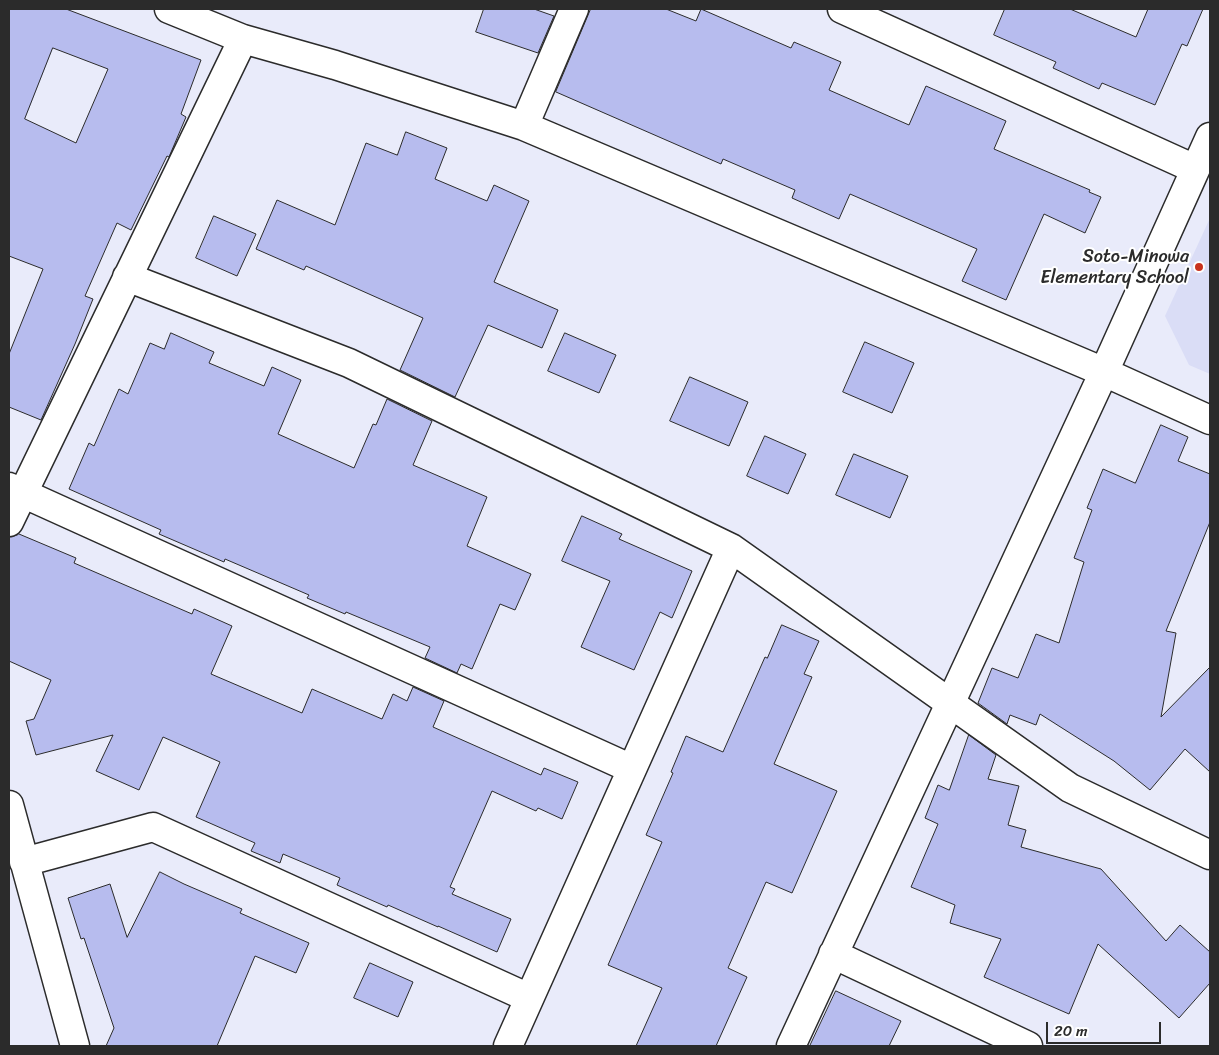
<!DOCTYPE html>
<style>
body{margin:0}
#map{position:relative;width:1219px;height:1055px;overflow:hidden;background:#e9ebfa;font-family:Sriracha,sans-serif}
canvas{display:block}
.frame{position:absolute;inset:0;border:10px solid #2b2b2b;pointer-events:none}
.scale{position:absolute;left:1046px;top:1022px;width:115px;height:22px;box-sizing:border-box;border:2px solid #2b2b2b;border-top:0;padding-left:6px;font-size:15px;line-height:18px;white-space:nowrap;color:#2b2b2b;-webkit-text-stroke:4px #fff;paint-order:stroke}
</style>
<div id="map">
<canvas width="1219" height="1055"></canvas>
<div class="frame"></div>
<div class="scale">20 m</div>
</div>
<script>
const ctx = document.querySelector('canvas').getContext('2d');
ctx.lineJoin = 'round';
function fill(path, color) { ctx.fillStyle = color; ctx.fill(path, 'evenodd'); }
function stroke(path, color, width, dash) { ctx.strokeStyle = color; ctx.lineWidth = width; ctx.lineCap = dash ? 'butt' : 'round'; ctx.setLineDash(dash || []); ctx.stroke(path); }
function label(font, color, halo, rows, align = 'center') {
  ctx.font = font + ' Sriracha,sans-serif'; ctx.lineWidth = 4; ctx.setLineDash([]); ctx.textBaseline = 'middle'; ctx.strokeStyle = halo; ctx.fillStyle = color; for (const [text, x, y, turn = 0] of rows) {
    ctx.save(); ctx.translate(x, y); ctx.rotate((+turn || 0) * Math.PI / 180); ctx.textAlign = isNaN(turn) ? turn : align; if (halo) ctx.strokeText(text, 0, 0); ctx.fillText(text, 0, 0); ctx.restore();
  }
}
const built = new Path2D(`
 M1210 218V374L1189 365 1165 316Z`);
const building = new Path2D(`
 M9 9H66L201 60 181 114 186 117 169 157 167 156 131 230 117 223 85 296 93 299 75 344 41 420 9 407V354L43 269 9 256ZM53 48 108 69 76 143 25 119Z
 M484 9H534L554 16 538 53 476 32Z
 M591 9H666L696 21 701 9 791 48 794 42 841 62 829 90 909 125 926 86 1006 121 994 149 1090 190 1089 192 1101 197 1085 233 1044 214 1006 300 962 281 977 249 850 194 839 219 792 198 795 190 723 159 721 164 556 92Z
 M1005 9H1070L1136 37 1148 9H1203L1187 46 1182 44 1155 105 1102 83 1099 89 1053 68 1056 62 994 35Z
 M406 132 447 148 435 179 487 201 494 185 529 201 494 282 558 310 542 348 488 325 455 397 400 370 423 318 306 266 304 270 256 249 277 200 335 225 366 143 397 155Z
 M214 216 256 234 237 276 196 258Z
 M171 333 214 352 209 363 264 386 272 367 301 380 278 434 354 468 373 424 376 425 387 399 432 421 413 465 487 497 467 546 531 574 515 610 500 604 472 669 461 664 457 673 425 658 430 647 346 612 345 614 307 598 309 595 225 559 224 562 159 534 161 530 69 489 89 443 94 446 119 389 128 394 150 343 164 349Z
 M565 333 616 355 599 393 548 371Z
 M865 342 914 363 892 413 843 392Z
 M690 377 748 402 729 446 670 421Z
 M1161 425 1188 437 1178 461 1210 474V522L1166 631 1176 633 1161 717 1210 667V772L1185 749 1150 790 1114 761 1040 714 1036 725 1010 715 1007 724 978 703 992 668 1018 678 1036 634 1059 643 1084 562 1074 558 1092 510 1087 508 1103 469 1135 483Z
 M765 436 806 454 788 494 747 476Z
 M854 454 908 476 890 518 836 495Z
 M582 516 622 534 619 539 692 571 672 618 660 612 634 670 581 647 610 581 562 561Z
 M19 534 76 558 74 563 192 614 194 609 232 626 211 674 302 713 312 689 382 719 393 694 407 701 413 687 444 701 433 727 541 775 544 768 578 782 562 819 538 808 536 811 492 791 450 887 455 889 452 894 511 919 497 952 438 926V927L388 905 387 907 337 885 340 878 283 854 280 863 251 851 255 843 196 817 220 762 163 737 139 790 96 771 113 735 36 755 26 721 34 719 51 680 9 661V537L17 535Z
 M782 625 819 641 804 674 812 677 774 764 837 791 792 893 766 882 728 968 747 977 716 1046H636L662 988 608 965 662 842 646 835 673 773 671 772 686 736 723 752 765 657 767 658Z
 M969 735 996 755 988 779 1019 786 1008 825 1026 830 1021 847 1101 869 1166 941 1180 925 1210 952V983L1179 1018 1098 944 1069 1014 984 977 1001 939 950 923 955 905 911 887 938 824 925 818 938 785 949 790Z
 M160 872 184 884 242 909 240 913 309 943 296 973 255 956 217 1046H106L114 1028 84 938 81 939 68 898 110 884 127 937Z
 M370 963 413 982 398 1017 354 998Z
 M836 991 901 1021 889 1046H810Z`);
const minor = new Path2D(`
 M169 9 243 39 335 65 524 126 1104 372 1210 420
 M842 9 1195 169
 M524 126 574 9
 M127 277 349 363 731 548 1070 788 1210 855
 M9 487 632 769
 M9 522 243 39
 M9 805 75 1046
 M24 862 153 827 529 998
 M833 954 1028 1046
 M508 1046 731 548
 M791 1046 1104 372 1210 137`);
const markers = [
 [1199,267,5,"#c8321e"]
];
const poiNames = [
 ["Soto-Minowa",1189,257],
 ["Elementary School",1189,278]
];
fill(built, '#daddf6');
fill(building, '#b7bcee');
stroke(building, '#2b2b2b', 1);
stroke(minor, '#2b2b2b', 31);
stroke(minor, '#fff', 28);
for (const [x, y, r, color] of markers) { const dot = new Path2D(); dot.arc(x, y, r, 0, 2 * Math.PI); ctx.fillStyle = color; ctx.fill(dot); stroke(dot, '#fff', 2); }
label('18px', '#2b2b2b', '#fff', poiNames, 'right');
</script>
